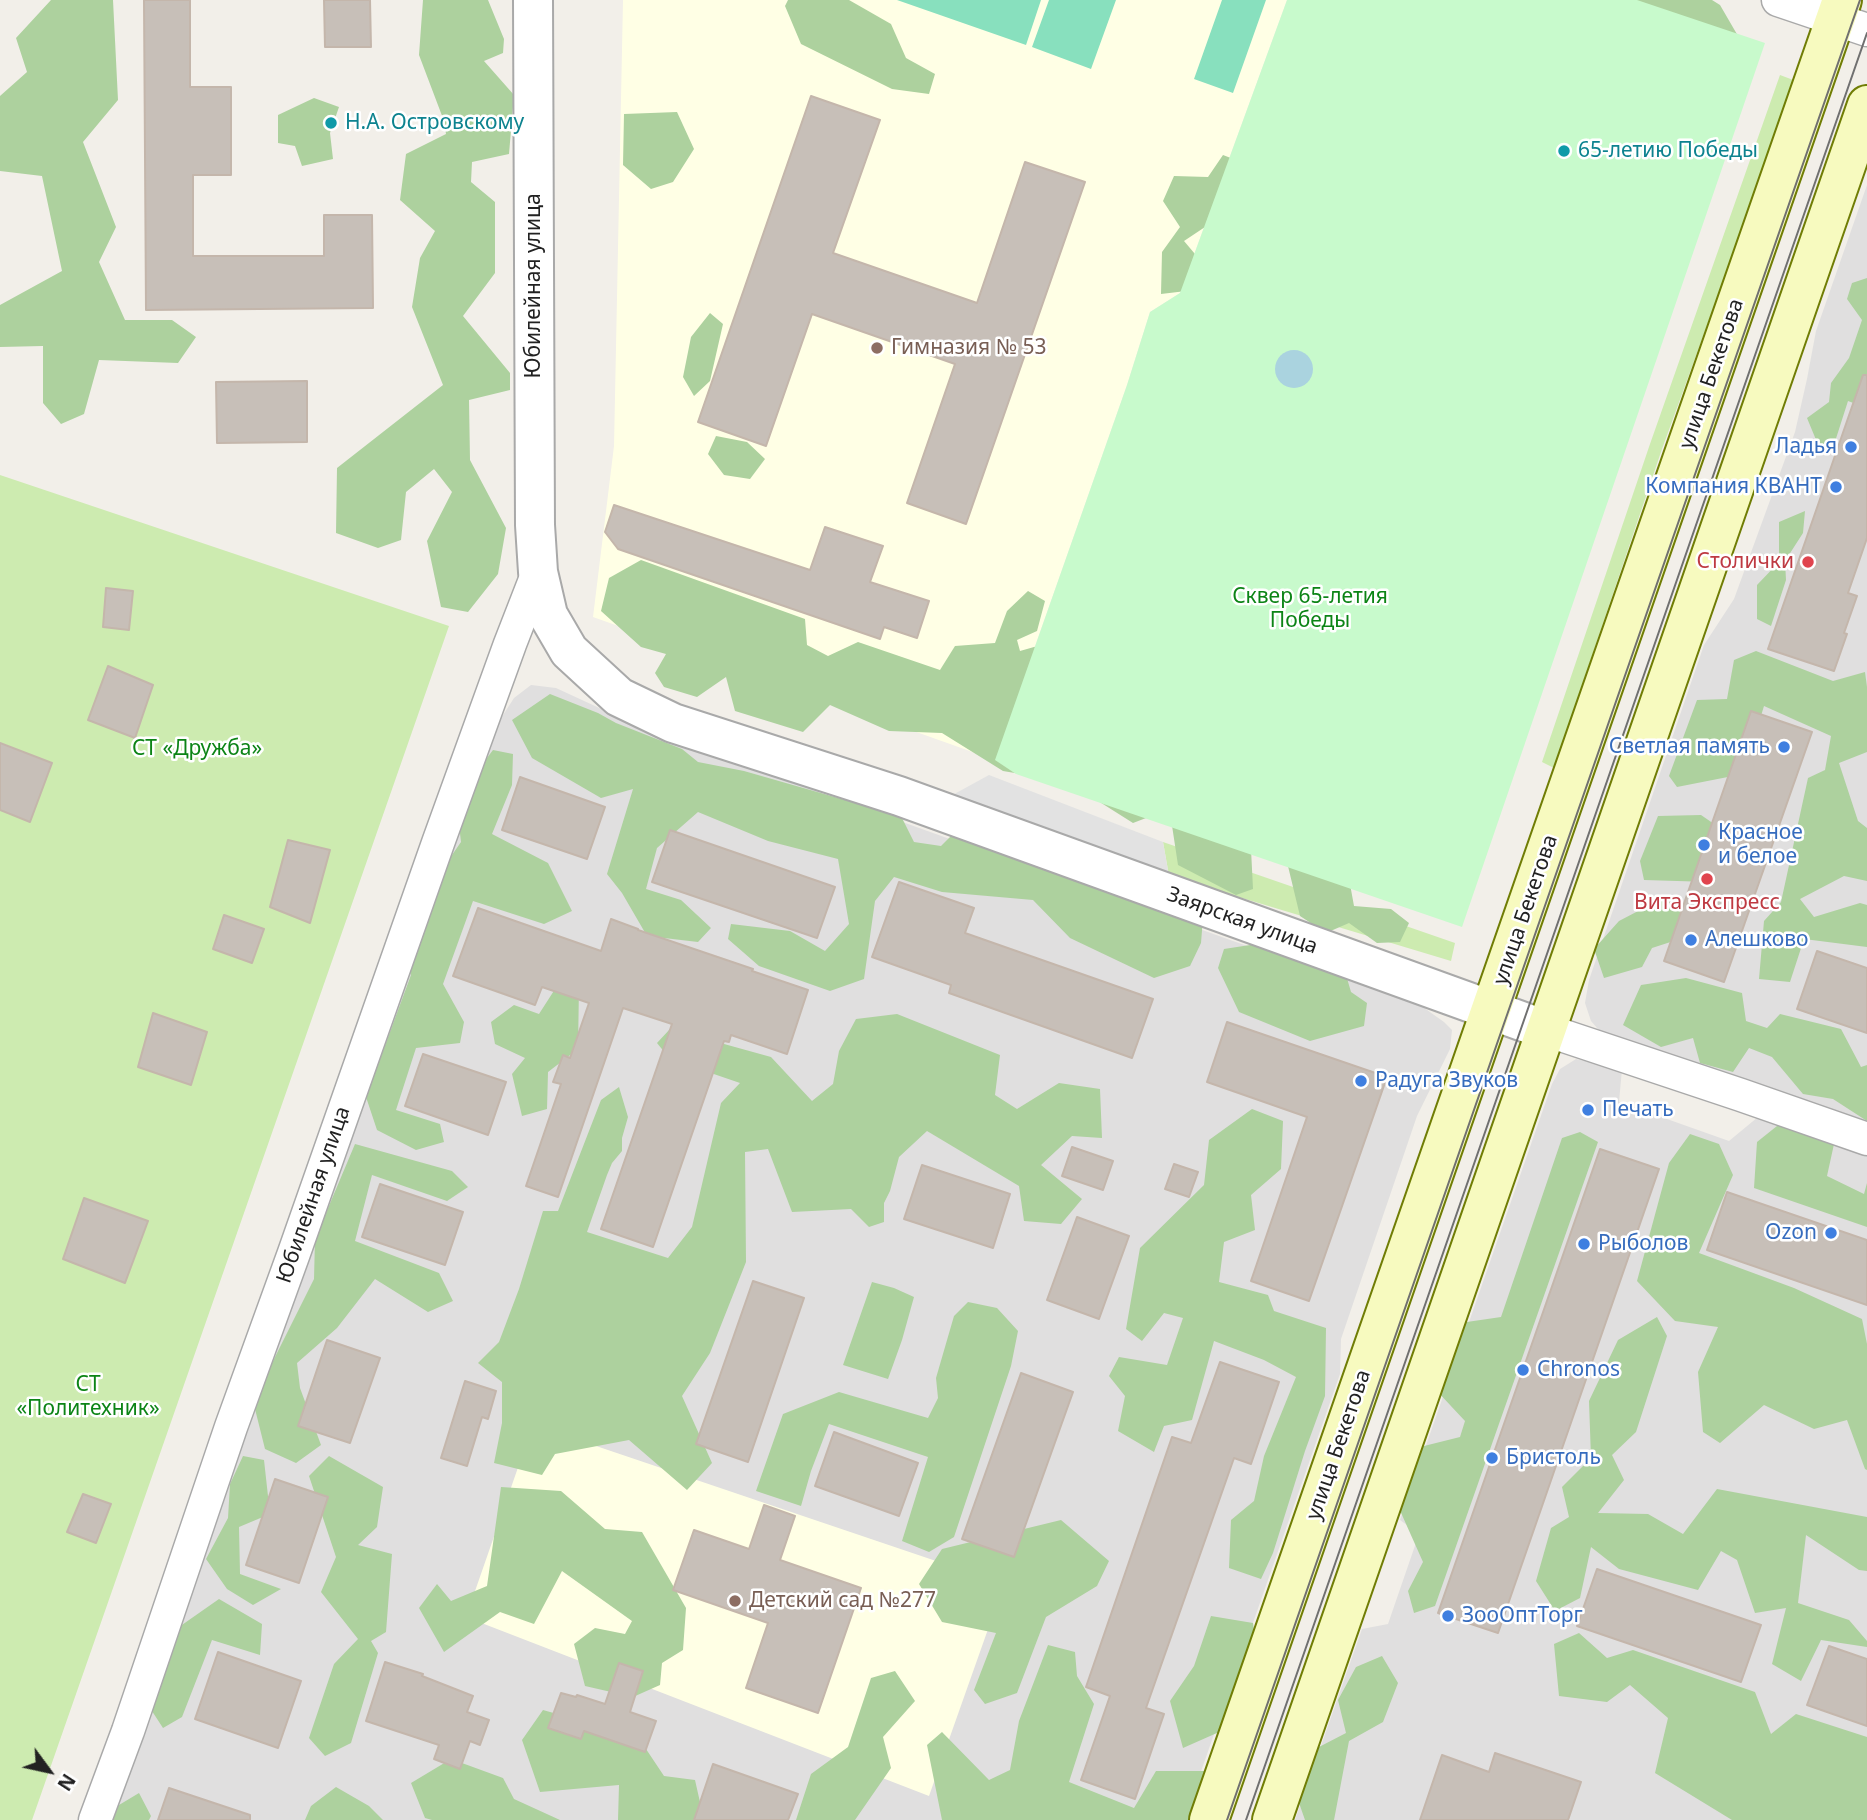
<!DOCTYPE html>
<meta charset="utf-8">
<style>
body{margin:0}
#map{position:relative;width:1867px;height:1820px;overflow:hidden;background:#f2efe9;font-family:"Noto Sans",sans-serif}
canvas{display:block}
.north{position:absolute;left:14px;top:1736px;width:70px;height:70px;-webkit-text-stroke:5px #fff;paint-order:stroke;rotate:123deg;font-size:19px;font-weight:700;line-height:28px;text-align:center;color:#222}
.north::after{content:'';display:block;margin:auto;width:24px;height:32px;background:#222;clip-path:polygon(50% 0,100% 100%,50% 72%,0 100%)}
</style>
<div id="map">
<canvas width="1867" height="1820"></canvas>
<div class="north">N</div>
</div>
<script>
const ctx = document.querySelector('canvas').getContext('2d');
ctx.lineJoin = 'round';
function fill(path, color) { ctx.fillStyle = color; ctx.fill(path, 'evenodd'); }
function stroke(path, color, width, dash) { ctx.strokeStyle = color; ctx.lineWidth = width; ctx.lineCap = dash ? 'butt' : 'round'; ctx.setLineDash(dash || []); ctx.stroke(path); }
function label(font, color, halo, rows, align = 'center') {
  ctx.font = font + ' "Noto Sans",sans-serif'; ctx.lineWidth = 5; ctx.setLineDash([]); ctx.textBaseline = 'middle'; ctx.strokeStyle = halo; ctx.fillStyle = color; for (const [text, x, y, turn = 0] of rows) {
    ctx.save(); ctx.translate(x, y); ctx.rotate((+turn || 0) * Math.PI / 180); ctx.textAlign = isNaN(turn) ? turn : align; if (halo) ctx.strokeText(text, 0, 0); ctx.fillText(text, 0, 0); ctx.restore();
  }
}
const residential = new Path2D(`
 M1867 185V1128L1604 1036 1591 1021 1585 1003 1589 980 1704 645 1734 599 1795 432 1807 379 1816 331Z
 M531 685 556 688 647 730 1233 941 1420 1005 1444 1022 1452 1030 1450 1049 1417 1116 1341 1339 1340 1374 1184 1820H105L496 726 514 698Z
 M1576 1059 1622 1069 1619 1102 1729 1141 1758 1117 1867 1155V1820H1295L1362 1629 1388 1624 1419 1534 1400 1520 1552 1084 1560 1069Z`);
const education = new Path2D(`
 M623 0H1287L1180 293 1150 312 1127 385 995 760 593 617 614 446Z
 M537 1426 1004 1584 929 1796 466 1617 530 1433Z`);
const grass = new Path2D(`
 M1780 75 1796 81 1662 449 1554 768 1542 762 1650 444Z
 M0 475 449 626 32 1820H0Z
 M1163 842 1455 943 1451 961 1169 876Z`);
const forest = new Path2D(`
 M51 0H113L118 100 83 142 116 227 99 262 125 320H172L196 337 178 363 99 360 84 414 61 424 43 403V346L0 347V305L62 271 42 176 0 171V96L27 72 16 38Z
 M423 0H488L504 39 503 53 484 61 514 95 509 154 472 162 471 182 495 202V273L463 316 510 373V390L469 400 470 460 506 528 498 574 468 612 441 607 427 541 452 492 434 469 406 492 401 540 378 548 336 533 337 468 443 385 412 307 420 258 435 231 400 200 406 154 446 134 444 121 419 55Z
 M788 0H849L891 24 906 58 935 74 929 94 892 89 801 44 785 6Z
 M1628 0H1712L1720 5 1738 36Z
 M314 98 339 107 330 133 333 159 302 166 295 146 278 143V115Z
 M677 112 694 149 673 182 651 189 623 165 624 114Z
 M1223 155 1267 172 1211 223 1184 241 1211 273 1203 289 1161 294 1162 252 1180 227 1163 201 1174 176 1208 177Z
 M1867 278V408L1848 401 1832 451 1819 447 1807 418 1829 402 1831 383 1849 358 1862 320 1847 299 1852 283Z
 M710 313 723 324 710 381 694 396 683 377 691 337Z
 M716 436 747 442 765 459 750 479 724 475 708 454Z
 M1805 511 1803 533 1785 561 1786 580 1771 626 1757 619V585L1779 562V522Z
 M641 560 805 619 807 645 828 656 858 642 940 670 955 646 995 643 1007 611 1028 591 1045 601 1037 631 1017 640 1020 651 1048 643 1167 810 1133 823 1068 782 1003 771 942 733 889 731 830 705 803 732 735 711 726 677 697 697 664 687 655 673 666 654 641 647 601 611 609 578Z
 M1756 651 1833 681 1865 672 1867 687V752L1839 763 1858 821 1867 828V881L1844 876 1800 899 1814 917 1860 903 1867 905V947L1804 939 1790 982 1759 979 1764 921 1781 902 1808 778 1825 770 1831 736 1764 706 1743 774 1677 787 1669 776 1697 700 1727 699 1734 660Z
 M550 694 598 713 616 723 682 749 698 762 744 771 901 816 914 842 941 846 959 828 1203 918 1201 943 1190 966 1154 978 1070 938 1033 900 942 892 894 877 875 901 864 979 830 991 759 966 728 939 731 924 790 931 825 951 849 924 838 859 768 841 698 812 657 848 646 889 681 900 711 928 698 942 647 936 622 893 607 874 633 789 601 798 532 758 512 720Z
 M493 750 513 754 512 785 492 834 548 863 572 911 544 924 473 901 443 984 464 1022 460 1043 416 1048 396 1110 440 1124 444 1142 416 1150 377 1130 366 1097 411 975 396 936 461 842 456 799Z
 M1701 815 1717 826 1710 882 1644 880 1640 861 1658 816Z
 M1171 819 1350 884 1354 906 1391 909 1409 923 1400 942 1377 943 1349 923 1326 933 1300 916 1287 862 1251 849 1253 889 1236 895 1178 865Z
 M1663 898 1685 911 1686 937 1652 948 1642 967 1604 978 1594 949 1619 921Z
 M1263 943 1344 968 1351 992 1367 1003 1364 1026 1310 1041 1239 1012 1218 968 1224 949Z
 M1686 978 1742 993 1746 1021 1767 1028 1780 1014 1841 1029 1861 1067 1867 1065V1121L1833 1099 1803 1094 1772 1057 1749 1048 1733 1072 1700 1063 1693 1038 1661 1047 1623 1025 1641 985Z
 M557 986H579L578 1049 548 1072 547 1109 522 1116 512 1074 525 1058 495 1044 491 1022 514 1005 539 1014Z
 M897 1014 1000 1055 995 1095 1017 1109 1059 1083 1100 1089 1102 1138 1072 1136 1041 1165 1082 1199 1061 1224 1024 1221 1019 1186 927 1131 899 1157 890 1191 884 1203V1222L869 1227 851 1209 792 1212 768 1149 745 1152 746 1262 710 1353 682 1396 712 1463 687 1490 629 1440 555 1454 542 1475 494 1463 502 1423V1382L478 1363 499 1342 519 1289 543 1211H558L601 1100 619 1087 628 1117 622 1138V1151L612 1163 607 1175 587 1232 668 1258 692 1227 721 1103 740 1083 670 1059 657 1043 670 1029 771 1057 812 1101 833 1084 839 1051 856 1019Z
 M1252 1109 1283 1121 1281 1169 1251 1195 1255 1230 1224 1242 1219 1282 1268 1295 1274 1311 1326 1328 1325 1396 1305 1451 1273 1553 1261 1579 1229 1568 1231 1520 1254 1501 1264 1456 1296 1377 1264 1360 1214 1341 1192 1420 1164 1426 1154 1452 1118 1431 1125 1396 1109 1376 1119 1357 1167 1365 1183 1318 1164 1313 1142 1341 1126 1329 1140 1248 1204 1185 1209 1140Z
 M1787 1118 1836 1135 1827 1176 1864 1194 1867 1183V1227L1754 1188 1757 1142Z
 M1580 1132 1598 1142 1435 1606 1414 1613 1408 1591 1423 1562 1398 1506 1420 1447 1460 1437 1465 1421 1436 1390 1460 1323 1501 1317 1562 1138Z
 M1690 1134 1719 1144 1733 1175 1699 1253 1794 1288 1862 1319 1867 1344V1470L1865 1469 1847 1420 1814 1429 1764 1405 1720 1443 1703 1432 1698 1372 1718 1327 1675 1321 1637 1281 1669 1163Z
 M355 1144 452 1171 468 1187 447 1201 372 1175 355 1241 439 1273 453 1301 428 1312 375 1279 337 1328 297 1363 300 1388 321 1445 296 1463 265 1449 253 1401 314 1279 315 1239Z
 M872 1282 894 1288 914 1297 902 1340 888 1379 843 1365Z
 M968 1302 997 1308 1018 1331 1011 1366 954 1537 929 1552 902 1541 928 1457 829 1424 811 1471 801 1506 756 1491 783 1414 839 1392 928 1418 938 1398 936 1378 954 1316Z
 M1657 1317 1667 1336 1636 1432 1612 1455 1624 1480 1598 1513 1648 1514 1683 1534 1717 1489 1867 1517V1571L1859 1570 1806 1535 1798 1603 1849 1620 1867 1641V1647L1821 1640 1801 1681 1772 1664 1786 1608 1755 1613 1737 1560 1721 1551 1698 1590 1619 1569 1591 1547 1580 1598 1555 1611 1536 1581 1551 1528 1569 1517 1562 1487 1591 1458 1589 1401 1618 1340Z
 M243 1456 264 1460 270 1514 239 1527 240 1574 281 1589 253 1605 227 1589 206 1559 228 1518 230 1484Z
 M329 1456 383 1487 377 1527 358 1545 392 1554 386 1632 371 1641 378 1653 351 1743 325 1756 309 1738 334 1664 358 1639 321 1592 336 1557 309 1476Z
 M501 1487 561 1491 605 1529 642 1532 686 1608 683 1650 662 1663 660 1685 633 1697 585 1686 574 1644 595 1628 625 1634 632 1621 562 1571 534 1624 500 1612 444 1652 419 1608 437 1584 451 1601 487 1586Z
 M1061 1520 1109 1561 1097 1586 1046 1617 1017 1693 985 1704 974 1690 996 1633 942 1622 919 1584 942 1549Z
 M219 1599 262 1624 260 1655 212 1640 182 1717 163 1728 150 1708 179 1627Z
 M1211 1616 1253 1623 1260 1671 1233 1689 1235 1725 1183 1748 1170 1701 1194 1666Z
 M1579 1633 1607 1658 1633 1650 1755 1692 1771 1734 1796 1714 1867 1737V1820H1732L1655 1773 1668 1718 1630 1685 1607 1702 1559 1696 1554 1644Z
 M1048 1645 1075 1652 1077 1676 1094 1704 1069 1782 1134 1808 1156 1771H1207L1205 1820H942L927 1745 942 1732 989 1780 1010 1770 1019 1721Z
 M1382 1656 1398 1683 1383 1722 1349 1741 1334 1820H1305L1298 1800 1319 1747 1346 1733 1338 1700 1356 1667Z
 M895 1671 915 1701 883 1737 891 1768 855 1820H796L811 1774 848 1747 871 1678Z
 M543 1710 638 1737 664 1776 695 1780 704 1820H618L619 1785 540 1792 522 1740Z
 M451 1759 503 1778 514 1799 560 1820H432L425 1818 411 1783Z
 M336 1787 369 1806 383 1820H305L311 1806Z
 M139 1793 151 1816 149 1820H113L114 1808Z`);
const park = new Path2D(`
 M1287 0H1637L1765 43 1462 927 1016 774 995 760 1127 385 1150 312 1180 293Z`);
const pitch = new Path2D(`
 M897 0H1041L1026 45Z
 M1049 0H1116L1091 69 1032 47Z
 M1222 0H1266L1233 93 1194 79Z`);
const parking = new Path2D(`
 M989 775 1163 842 1169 876 947 798Z`);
const water = new Path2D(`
 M1275 369a19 19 0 1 1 38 0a19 19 0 1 1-38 0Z`);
const building = new Path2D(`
 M144 0H190V87H231V175H193V256H324V215H372L373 308 146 310Z
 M324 0H370L371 47H325Z
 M811 96 880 120 833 253 977 303 1025 162 1085 182 966 524 907 503 955 364 812 314 766 446 698 422Z
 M1863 375H1867V538L1848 593 1857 596 1844 633 1847 634 1834 671 1768 649Z
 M307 381V442L217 443 216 382Z
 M614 505 810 570 825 527 883 546 870 582 929 601 917 638 884 627 880 639 618 549 605 532Z
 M106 588 133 591 129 630 103 627Z
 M108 666 153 685 135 738 88 720Z
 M1751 711 1812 732 1724 982 1664 961Z
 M0 743 52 763 30 822 0 810Z
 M520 777 605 807 587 859 502 830Z
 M670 830 835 887 817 938 652 882Z
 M288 840 330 850 310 923 270 907Z
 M899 882 974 908 965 933 1153 999 1132 1058 949 993 951 985 872 957Z
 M478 908 601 951 611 919 638 929V930L753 969 752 971 808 990 787 1054 731 1035 729 1042 724 1041 653 1247 601 1229 672 1024 623 1008 558 1197 526 1186 561 1084 553 1082 563 1055 570 1058 589 1003 542 987 535 1005 453 976Z
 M224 915 264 929 252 963 213 949Z
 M1817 951 1867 968V1033L1797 1009Z
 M153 1013 207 1032 191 1085 138 1067Z
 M1227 1022 1387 1077 1309 1301 1251 1281 1307 1117 1207 1082Z
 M423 1054 506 1082 488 1135 405 1106Z
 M1072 1147 1113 1161 1103 1190 1062 1176Z
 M1600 1149 1659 1169 1498 1633 1438 1613Z
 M1174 1164 1198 1172 1189 1197 1165 1189Z
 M922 1165 1010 1194 993 1248 904 1219Z
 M380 1184 463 1212 445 1265 362 1237Z
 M1727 1192 1867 1240V1305L1707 1250Z
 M84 1198 148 1221 125 1283 63 1259Z
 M1077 1217 1129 1236 1099 1319 1047 1300Z
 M753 1281 804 1298 748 1462 696 1444Z
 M327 1340 380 1358 350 1443 298 1426Z
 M1220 1362 1279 1382 1251 1464 1234 1458 1146 1708 1164 1714 1135 1799 1081 1780 1110 1696 1086 1687 1172 1437 1191 1443Z
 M1021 1373 1073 1392 1014 1557 962 1539Z
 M465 1381 496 1391 488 1419 482 1417 467 1466 441 1458Z
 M834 1432 918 1463 899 1516 815 1486Z
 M275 1479 328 1497 299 1583 246 1565Z
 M83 1494 111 1504 96 1543 67 1532Z
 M764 1505 795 1516 780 1560 861 1588 818 1713 746 1688 768 1623 673 1590 694 1530 749 1549Z
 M1597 1569 1761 1625 1741 1682 1577 1626Z
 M1829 1646 1867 1659V1726L1807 1705Z
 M218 1652 301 1681 278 1748 195 1719Z
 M385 1662 423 1674 422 1676 473 1696 467 1712 489 1720 480 1745 470 1741 460 1769 434 1759 439 1745 366 1721Z
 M619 1663 643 1671 630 1712 656 1721 645 1752 584 1731 581 1739 548 1728 561 1693 576 1697 577 1695 605 1704Z
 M1495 1753 1581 1782 1568 1820H1420L1442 1755 1489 1772Z
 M713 1764 798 1794 788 1820H694Z
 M169 1788 250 1815V1820H158Z`);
const minor = new Path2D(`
 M1778 0 1867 30
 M1546 1030 1741 1095 1867 1139
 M95 1820 128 1731 231 1427 294 1253 438 843 510 644 538 572`);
const tertiary = new Path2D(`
 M533 0 535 525 538 572 548 615 569 651 619 697 673 723 899 796 1546 1030`);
const secondary = new Path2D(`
 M1209 1820 1842 0
 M1272 1820 1867 105`);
const tram = new Path2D(`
 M1227 1820 1860 0
 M1246 1820 1867 33`);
const markers = [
 [331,123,7,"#0f9aa8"],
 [1564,151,7,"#0f9aa8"],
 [877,348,7,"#8d6e63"],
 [1851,447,7,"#3f7fe0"],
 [1836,487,7,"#3f7fe0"],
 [1808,562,7,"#e0444e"],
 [1784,747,7,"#3f7fe0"],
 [1704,845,7,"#3f7fe0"],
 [1707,879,7,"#e0444e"],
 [1691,940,7,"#3f7fe0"],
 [1361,1081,7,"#3f7fe0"],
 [1588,1110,7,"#3f7fe0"],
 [1831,1233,7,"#3f7fe0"],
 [1584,1244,7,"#3f7fe0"],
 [1523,1370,7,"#3f7fe0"],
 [1492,1458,7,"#3f7fe0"],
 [735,1601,7,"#8d6e63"],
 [1448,1616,7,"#3f7fe0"]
];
const cultureNames = [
 ["Н.А. Островскому",345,123],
 ["65-летию Победы",1578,151]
];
const streetNames = [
 ["Юбилейная улица",534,286,-90],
 ["улица Бекетова",1712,374,-71],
 ["улица Бекетова",1526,910,-71],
 ["Заярская улица",1242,921,20],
 ["Юбилейная улица",314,1195,-71],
 ["улица Бекетова",1339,1445,-71]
];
const educationNames = [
 ["Гимназия № 53",891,348],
 ["Детский сад №277",749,1601]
];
const shopNames = [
 ["Ладья",1837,447,"right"],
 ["Компания КВАНТ",1822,487,"right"],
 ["Светлая память",1770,747,"right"],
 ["Красное",1718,833],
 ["и белое",1718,857],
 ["Алешково",1705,940],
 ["Радуга Звуков",1375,1081],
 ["Печать",1602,1110],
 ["Ozon",1817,1233,"right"],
 ["Рыболов",1598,1244],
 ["Chronos",1537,1370],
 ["Бристоль",1506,1458],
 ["ЗооОптТорг",1462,1616]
];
const healthNames = [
 ["Столички",1794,562],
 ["Вита Экспресс",1707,903,"center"]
];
const parkNames = [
 ["Сквер 65-летия",1310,597],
 ["Победы",1310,621],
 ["СТ «Дружба»",197,749],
 ["СТ",88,1385],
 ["«Политехник»",88,1409]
];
fill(residential, '#e0dfdf');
fill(education, '#ffffe5');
fill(grass, '#cdebb0');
fill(forest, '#add19e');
fill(park, '#c8facc');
fill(pitch, '#88e0be');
fill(parking, '#e2e2e2');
fill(water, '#aad3df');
fill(building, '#c7bfb8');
stroke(building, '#c4b6ab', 2);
stroke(minor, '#a9a9a9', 35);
stroke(tertiary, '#a9a9a9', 42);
stroke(secondary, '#707d05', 42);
stroke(minor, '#fff', 32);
stroke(tertiary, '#fff', 38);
stroke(secondary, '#f7fabf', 38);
stroke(tram, '#707070', 2);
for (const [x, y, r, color] of markers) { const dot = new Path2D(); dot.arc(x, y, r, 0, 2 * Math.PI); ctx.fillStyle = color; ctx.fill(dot); stroke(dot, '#fff', 2.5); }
label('21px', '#0d838f', '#fff', cultureNames, 'left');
label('21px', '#222', '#fff', streetNames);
label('21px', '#785e54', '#fff', educationNames, 'left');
label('21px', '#366cbe', '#fff', shopNames, 'left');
label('21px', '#be3a42', '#fff', healthNames, 'right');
label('21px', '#0c8416', '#fff', parkNames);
</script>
